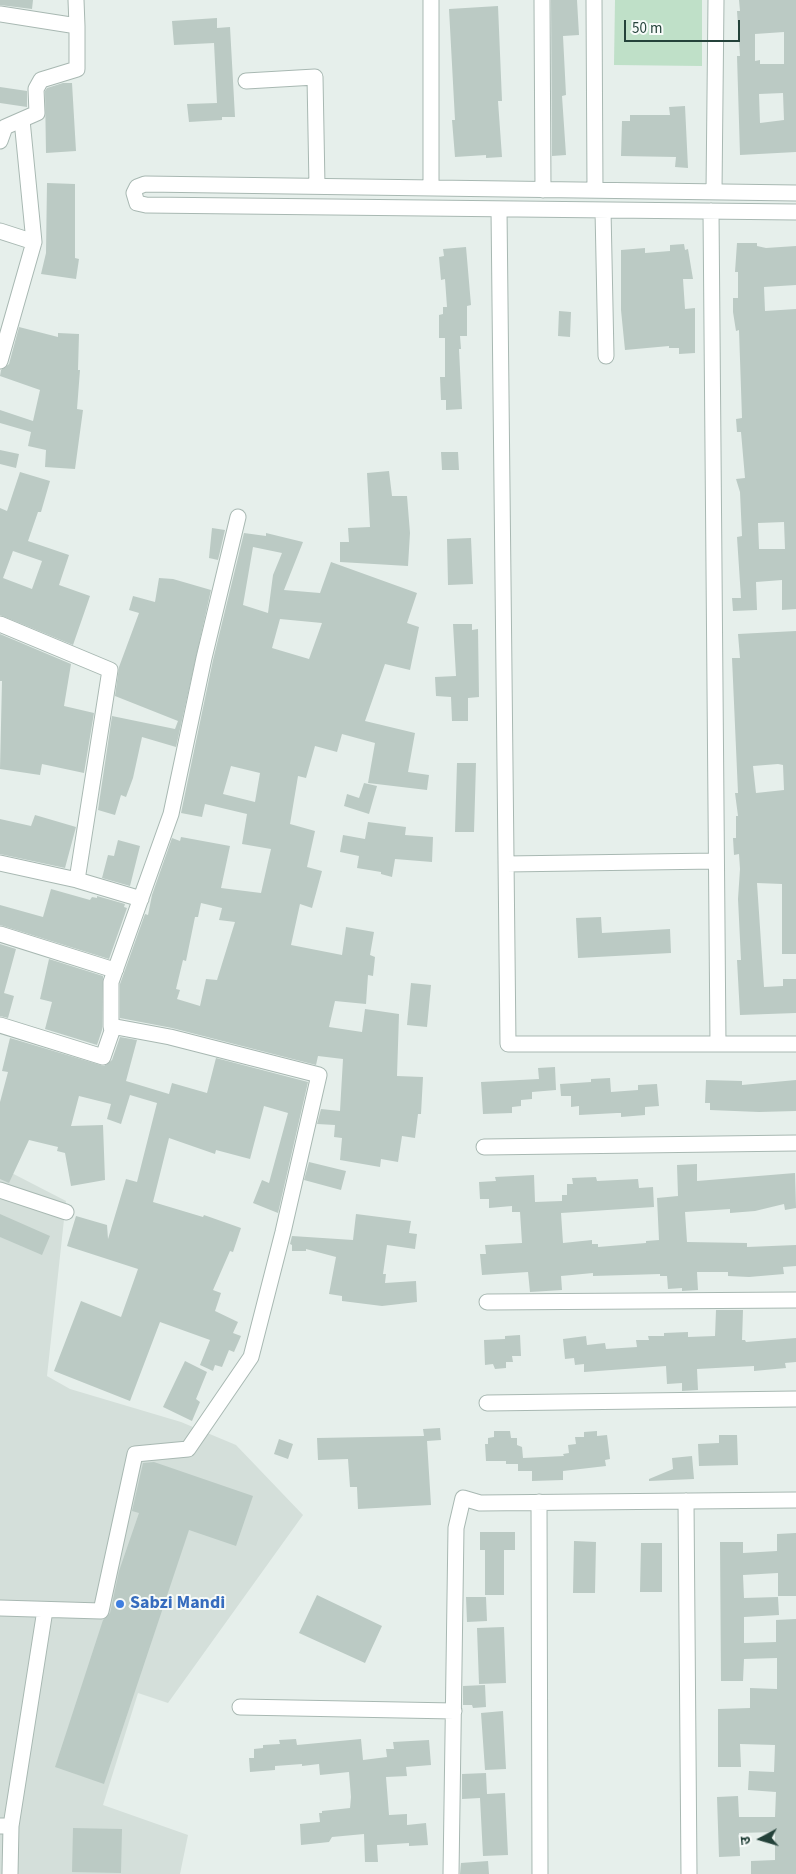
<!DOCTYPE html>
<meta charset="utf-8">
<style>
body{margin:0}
#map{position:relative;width:796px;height:1874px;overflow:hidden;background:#e6efeb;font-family:"Source Sans 3","Noto Sans Devanagari",sans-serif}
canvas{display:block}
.north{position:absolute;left:736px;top:1814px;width:50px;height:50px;-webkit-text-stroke:4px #f7fbf9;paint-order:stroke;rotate:264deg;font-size:14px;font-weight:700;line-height:20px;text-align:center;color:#24423a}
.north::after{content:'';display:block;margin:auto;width:18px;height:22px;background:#24423a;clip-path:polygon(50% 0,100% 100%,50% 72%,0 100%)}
.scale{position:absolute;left:624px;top:20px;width:116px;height:22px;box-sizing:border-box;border:2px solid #24423a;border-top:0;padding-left:6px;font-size:15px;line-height:18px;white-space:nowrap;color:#24423a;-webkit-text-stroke:4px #f7fbf9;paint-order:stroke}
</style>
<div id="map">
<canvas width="796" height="1874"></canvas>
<div class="north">उ</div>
<div class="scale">50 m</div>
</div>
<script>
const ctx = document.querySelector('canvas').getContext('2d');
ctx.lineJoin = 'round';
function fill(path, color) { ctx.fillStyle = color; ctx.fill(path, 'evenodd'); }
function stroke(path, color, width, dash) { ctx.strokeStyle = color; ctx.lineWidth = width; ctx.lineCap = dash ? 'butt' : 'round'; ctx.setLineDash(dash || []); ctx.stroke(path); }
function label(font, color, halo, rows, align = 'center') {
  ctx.font = font + ' "Source Sans 3",sans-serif'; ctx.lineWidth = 4; ctx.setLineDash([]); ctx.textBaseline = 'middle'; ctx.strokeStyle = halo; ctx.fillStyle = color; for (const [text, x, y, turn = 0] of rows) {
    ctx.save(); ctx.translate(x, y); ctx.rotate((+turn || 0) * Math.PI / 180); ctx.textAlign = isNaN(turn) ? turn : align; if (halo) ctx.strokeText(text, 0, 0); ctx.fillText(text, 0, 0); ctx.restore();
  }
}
const built = new Path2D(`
 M0 1167 66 1201 47 1376 70 1389 181 1422 236 1445 303 1515 168 1703 138 1693 103 1805 188 1835 180 1874H0Z`);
const green = new Path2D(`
 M615 0H702V66L614 65Z`);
const building = new Path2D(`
 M0 0H33L32 9 0 5Z
 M551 0H577L579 35 563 36 566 95 562 96 566 155 552 156Z
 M739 0H796V152L740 155 737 56H740L737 11H740ZM784 32V64H760V60L755 61V34ZM783 93 784 120 760 123 759 94Z
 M498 6 502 101H498L502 157 486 158V155L455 157 452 120H455L449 9Z
 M217 18V28L230 27 235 117H222V120L189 122 187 104 217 103 214 43 174 45 172 21Z
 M63 83H72L76 151 46 153 45 91 47 88Z
 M0 87 27 91V107L0 103Z
 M685 106 688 168 675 167 676 157 621 156 622 121H630V115H670L669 107Z
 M47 183 75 184V258L79 259 76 279 41 274 46 253Z
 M737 243H757V246L766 248 796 246V285L764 287 765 311 796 309V609L782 610V580L756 582 757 610 733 611 732 598H741L737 537 742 536 740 492 736 479 745 478 741 432H737L736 419 742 418 739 330 736 331 733 312V298H738V272H735ZM784 522 785 549H759L758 523Z
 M684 244 685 250 688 249 693 279H683L685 309 695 308V353L679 354V348H669V346L625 350 621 310V250L645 248V253L670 251V245Z
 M466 247 471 305 467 306V336H460L461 349H459L462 409 446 410V400H441L440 377H445V338H439V315L443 314V307H447L445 279 441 280 439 257 444 256 443 249Z
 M559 311 571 312 570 337 558 336Z
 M19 327 58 337V333L79 334 78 370H80L77 409 83 410 75 469 45 467 46 450 28 446 31 432 0 423V410L33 421 40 390 0 376 1 370 9 364Z
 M0 450 19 454 16 468 0 464Z
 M441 452H458L459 470H442Z
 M389 471 392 496H407L410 533 408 566 340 562V542H349L348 528 370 527 367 473Z
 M20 472 50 481 41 512H38L28 541 69 555 59 585 90 596 73 645 0 615V508L7 511ZM13 551 42 561 32 589 3 578Z
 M212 528 225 530 218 560 209 558Z
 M244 533 266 536V533L303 542 284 590 320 593 331 562 417 593 407 623 419 627 410 670 385 664 365 721 415 733 408 772 429 775 427 790 368 783 375 743 342 734 337 752 315 746 306 778 298 776 290 824 315 831 307 867 322 871 312 908 300 904 291 945 342 955 346 927 374 932 370 955 375 957 373 976 368 975 366 1004 335 1001 329 1027 362 1032 365 1009 399 1014 397 1076 423 1077 421 1114H418L415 1138 402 1136 398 1162 381 1159 380 1167 340 1160 342 1138 334 1137 335 1125 317 1124 321 1109 340 1111 343 1059 318 1056 316 1065 172 1028 120 1018V984L145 914 148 915 152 895 172 838 180 841 181 837 230 846 221 888 261 893 271 849 242 844 247 814 205 804 202 817 181 813 213 660ZM253 547 282 553 273 575 268 613 243 605ZM280 619 322 623 309 659 272 648ZM231 766 260 773 255 802 223 794ZM201 903 222 908 219 920 235 922 217 980 206 979 200 1006 177 999 180 990 176 989 183 960 186 961 195 917H198Z
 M471 538 473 584 448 585 447 539Z
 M159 578 173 579 211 590 176 747 142 737 133 778 126 797 121 795 115 815 98 810 112 716 175 729 178 721 115 696 119 667 139 613 129 610 133 596 155 602Z
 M453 624H472V630L478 629 479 697 468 698V721H452L451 697 436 696 435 677 456 676Z
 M796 631V954H782V884L757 883 764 987 783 986V979H796V1013L740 1015 737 960H741L738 899 740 869 739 854 734 855 733 838H736V816H738L735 793H738L732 658H740L738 634ZM778 764 783 765 784 790 756 793 753 766Z
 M0 634 71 664 64 706 94 713 84 773 42 764 40 775 0 769 2 681H0Z
 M457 763H476L474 832H455Z
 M364 783 377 786 369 814 344 806 347 794 359 798Z
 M35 815 76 827 65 868 0 854V819L31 826Z
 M368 822 406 827 405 835 433 837 432 862 395 859 392 877 381 874V872L357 868 359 856 340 852 343 835 365 839Z
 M118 840 140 846 130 886 102 878 108 855 114 856Z
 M51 889 90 900 92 897 97 898V896L125 904 124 907 127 908 109 959 0 925V905L43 917Z
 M601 917 602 933 670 929 671 953 578 958 576 918Z
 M0 944 16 949 4 993 14 996 8 1018 0 1016Z
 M49 959 103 976 102 1030 97 1045 45 1029 52 1002 40 999Z
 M411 983 431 985 427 1027 407 1025Z
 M120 1037 137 1040 126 1081 169 1094 172 1083 207 1093 216 1058 308 1082 278 1213 253 1203 262 1180 269 1183 288 1113 264 1106 250 1159 216 1150 215 1154 169 1138 153 1202 203 1217 204 1215 241 1228 233 1252 230 1251 213 1290 221 1293 215 1311 238 1322 233 1333 241 1336 234 1352 229 1350 222 1367 215 1365 213 1371 200 1365 210 1340 160 1322 130 1401 54 1371 81 1301 121 1317 138 1269 67 1246 76 1216 107 1225 108 1239 126 1179 137 1182 157 1103 130 1095 121 1124 107 1119 111 1104 79 1096 71 1126 103 1125 105 1180 71 1186 65 1153 57 1151 58 1147 29 1140 9 1183 0 1179V1102L8 1072 2 1071 10 1038 104 1066 112 1060Z
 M555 1067 556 1090 532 1092V1099L521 1100V1106L512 1107V1113L483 1114 481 1082 539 1079 538 1068Z
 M610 1078 611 1092 638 1090V1085L657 1084 659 1106 645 1107V1115L621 1117V1113H617L579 1115V1106L571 1107V1096H561L560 1084 591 1082V1079Z
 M706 1080 742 1081V1085L796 1080V1111L759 1112 710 1110V1103H705Z
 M309 1162 346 1171 341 1190 304 1180Z
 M697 1164V1181L795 1173 796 1208 785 1210 784 1204 755 1211 730 1213V1209L685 1212 687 1242 747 1243V1247L796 1245V1266L783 1267 784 1274 749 1277 728 1276V1272H697L698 1290 682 1291V1288L668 1289 667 1276H660V1274L593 1276V1273L561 1276 562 1290 530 1292 528 1272 482 1275 480 1254H486L485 1245 522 1243 520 1212H512V1206L489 1208V1199H480L479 1182 496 1181 495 1177 534 1175 535 1202 562 1201V1195H567V1184H573L572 1178 596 1177 597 1181 638 1179 639 1188 653 1187 654 1207 561 1213 563 1243 592 1240V1244H598V1247L646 1243V1241L659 1240 657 1198 678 1196 677 1165Z
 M0 1214 50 1236 42 1255 0 1237Z
 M356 1214 411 1221 409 1233 417 1234 415 1249 387 1245 383 1274H386L385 1283 416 1281 417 1302 382 1306 342 1301V1296L329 1294 336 1257 306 1249V1251H292V1245L290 1244 292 1236 353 1240Z
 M716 1310H743L742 1340H745L746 1342 796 1338V1362L785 1363 786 1368 754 1371V1366L697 1369 698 1390 682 1391V1383L667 1384 666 1366 584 1372V1364L575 1365 574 1358 565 1359 563 1339 586 1336 587 1345 605 1343 606 1349 637 1347 636 1340H649L648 1336H664V1333L688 1332V1337L715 1336Z
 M520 1335 521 1356H512L513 1362H506V1368L495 1369 493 1364 485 1365 484 1340 505 1339V1336Z
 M185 1361 207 1372 196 1399 200 1402 192 1421 163 1407Z
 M440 1428 441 1440 427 1441 431 1505 358 1509 357 1487H350L348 1459 318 1460 317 1438 424 1436 423 1429Z
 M494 1431H510L511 1438H517V1445L522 1447 523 1458 564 1456 563 1454 569 1453 568 1445 576 1444 575 1437H584V1432L597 1431V1436L607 1435 610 1459 605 1460 606 1466 563 1471V1480L532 1481V1471H518V1464H506V1461H486L485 1444H488V1438L494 1437Z
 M719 1435H737L738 1465 699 1466 698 1444 719 1443Z
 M279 1439 293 1444 288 1459 274 1454Z
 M692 1456 694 1479 649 1481V1479L673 1469 672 1458Z
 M154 1462 253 1496 236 1546 189 1530 104 1784 55 1767 103 1620 110 1613 119 1571 139 1513 132 1511 143 1463Z
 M480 1532H515V1550H504V1595H485V1550H480Z
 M796 1533V1596H778V1573L743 1575 744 1598 778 1597 779 1615 744 1617V1643L776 1642V1620L796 1619V1874H751V1861L775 1860V1832L739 1833 740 1856 719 1857 717 1797 738 1796 739 1817H775L776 1792 748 1790 749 1771 774 1772 775 1745 740 1744 741 1767H718V1709L750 1708V1688L777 1689V1658L744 1659 743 1681H721L720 1542H743V1553L777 1551V1534Z
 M574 1541 596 1542 595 1593H573Z
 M641 1543H662V1592H640Z
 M317 1595 382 1626 365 1663 299 1633Z
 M466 1597H486L487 1621 467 1622Z
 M504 1627 506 1683 479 1684 477 1628Z
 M485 1685 486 1707 473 1708 472 1705H463V1686Z
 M503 1711 506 1769 485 1770 481 1713Z
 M296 1739 297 1745 361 1739 363 1760 387 1757 386 1749H394L393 1742 429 1740 431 1765 406 1767 407 1776 386 1777 389 1815 407 1814V1825L426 1823 428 1845 409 1846V1843L377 1845 378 1862H365L364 1834 332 1837 329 1842 301 1845 300 1824 320 1822 319 1813H322V1811L350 1808 351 1797 349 1772 320 1775 319 1764 302 1766V1764L275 1766V1770L250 1772 249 1758H254V1749L263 1748V1745L280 1744 279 1740Z
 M486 1773 487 1794 505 1793 508 1855 483 1856 480 1798 462 1799V1774Z
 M73 1828 122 1829 121 1873 72 1872Z
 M488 1861 489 1874H460L461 1863Z`);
const minor = new Path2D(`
 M431 0V188
 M542 0 543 190
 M594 0 595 190
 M0 14 77 26 76 0
 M246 81 315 77 317 186
 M22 120 34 242
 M0 141 5 127 37 113 36 89 41 80 77 69V26
 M714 191 716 0
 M796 193 145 184 137 187 134 193 137 203 146 205 796 212
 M499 209 508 1044H796
 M603 210 606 356
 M711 211 718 1044
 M0 231 34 242 0 361
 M0 624 110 670 77 880 0 863
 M506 864 716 861
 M77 880 141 899
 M0 934 111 969H116
 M0 1025 103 1057 112 1031 111 1026 170 1037 319 1075 283 1232 251 1357 188 1449 135 1454 101 1611 0 1608
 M111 1026V982L171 814 204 658 238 517
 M484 1147 796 1143
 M0 1190 66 1212
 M487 1302 796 1300
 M487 1403 796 1399
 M686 1501 689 1874
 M539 1502 540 1874
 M240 1707 454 1711
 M0 1826H11L45 1610
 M10 1874 11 1826
 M451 1874 456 1528 463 1498 480 1503 796 1500`);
const markers = [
 [120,1604,5,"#3f7fe0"]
];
const shopNames = [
 ["Sabzi Mandi",130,1604]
];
fill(built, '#d4dfda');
fill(green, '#bfe0c8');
fill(building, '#bbcac4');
stroke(minor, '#a8b8b2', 17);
stroke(minor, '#fff', 15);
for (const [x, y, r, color] of markers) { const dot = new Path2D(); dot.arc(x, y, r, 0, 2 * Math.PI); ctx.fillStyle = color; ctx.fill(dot); stroke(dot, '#f7fbf9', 2); }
label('bold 18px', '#366cbe', '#f7fbf9', shopNames, 'left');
</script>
